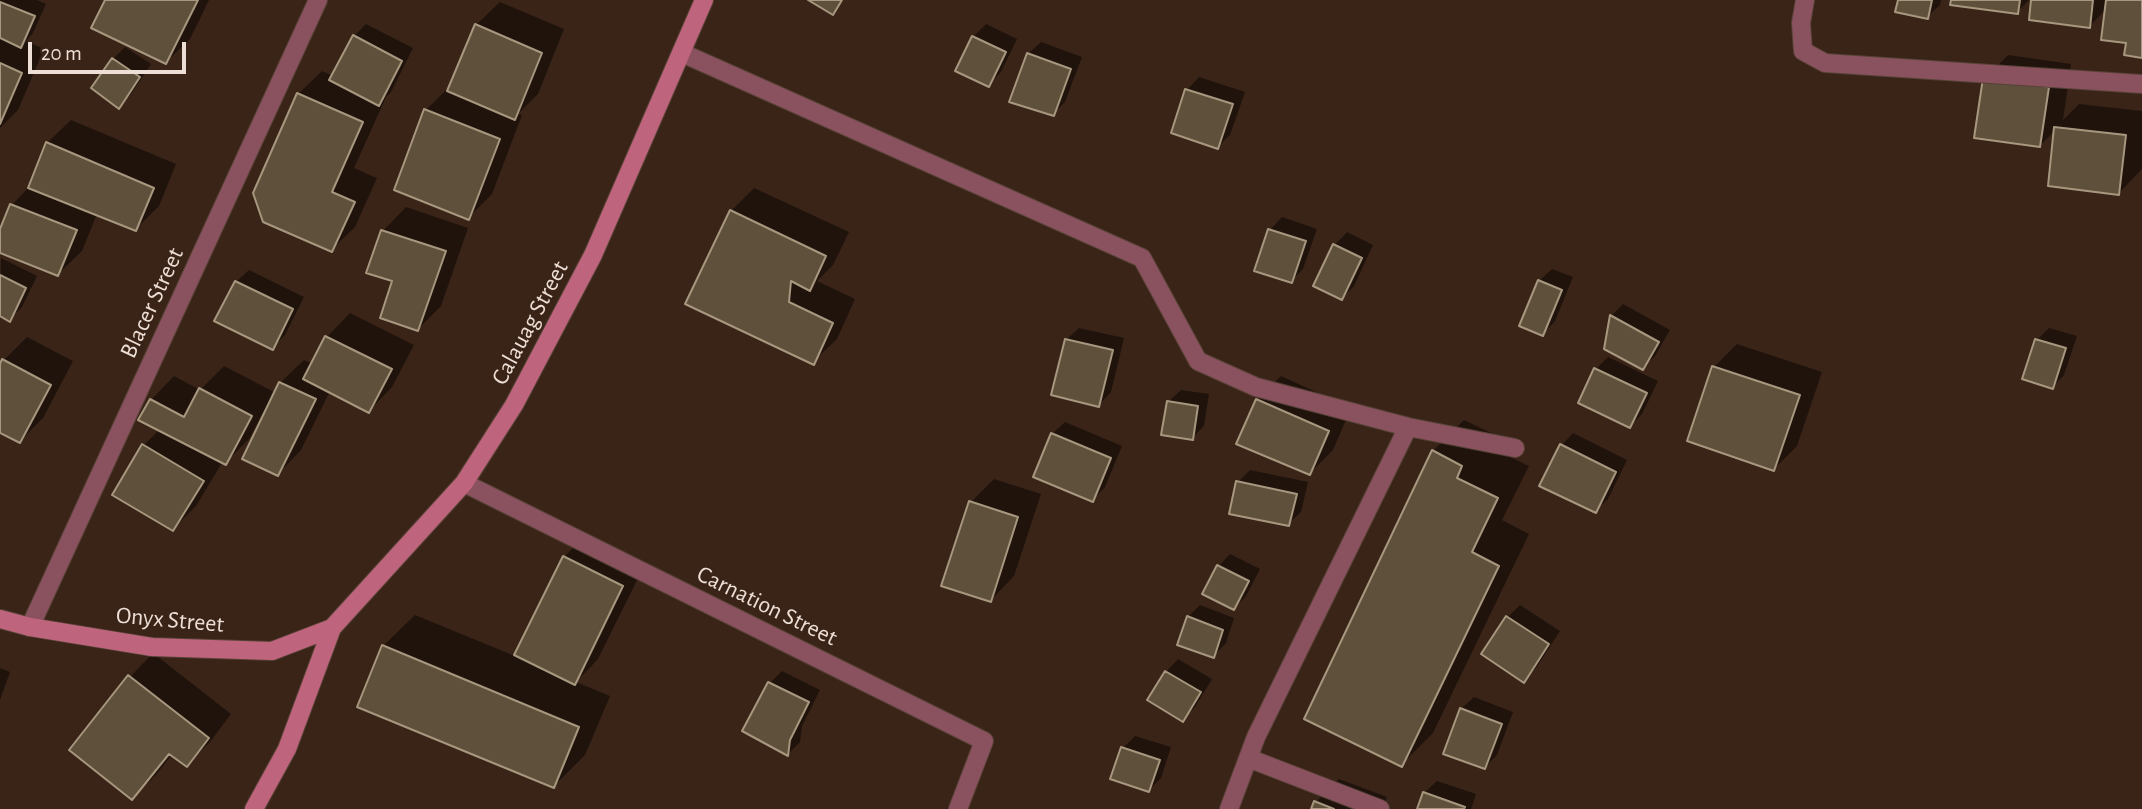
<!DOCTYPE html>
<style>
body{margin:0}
#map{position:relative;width:2142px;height:809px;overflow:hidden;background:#3a2418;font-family:"Alegreya Sans",sans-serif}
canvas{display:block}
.scale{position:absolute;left:28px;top:42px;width:158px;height:32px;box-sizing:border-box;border:4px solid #edded6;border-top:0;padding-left:9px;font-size:21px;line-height:24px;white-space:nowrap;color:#edded6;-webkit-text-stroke:5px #3a2418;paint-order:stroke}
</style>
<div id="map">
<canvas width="2142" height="809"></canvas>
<div class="scale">20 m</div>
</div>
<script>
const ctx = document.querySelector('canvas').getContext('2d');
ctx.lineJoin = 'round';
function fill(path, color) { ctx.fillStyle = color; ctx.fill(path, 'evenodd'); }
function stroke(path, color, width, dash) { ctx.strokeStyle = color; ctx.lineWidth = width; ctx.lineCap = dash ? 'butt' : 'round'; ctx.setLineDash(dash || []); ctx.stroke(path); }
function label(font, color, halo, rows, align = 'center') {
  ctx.font = font + ' "Alegreya Sans",sans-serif'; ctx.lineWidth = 5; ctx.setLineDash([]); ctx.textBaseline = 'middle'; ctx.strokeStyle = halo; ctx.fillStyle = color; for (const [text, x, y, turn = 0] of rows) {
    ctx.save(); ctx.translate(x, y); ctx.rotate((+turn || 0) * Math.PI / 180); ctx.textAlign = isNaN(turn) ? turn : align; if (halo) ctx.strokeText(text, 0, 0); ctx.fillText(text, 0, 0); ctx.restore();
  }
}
const shadow = new Path2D(`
 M0 0H37L46 4 33 33 26 41 44 49 18 110 0 128Z
 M107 0H209L190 39 166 62Z
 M1900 0H1941L1940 5 1927 17Z
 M1952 0H2029L2017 12Z
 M2033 0H2142V56L2128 42 2106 9 2090 26Z
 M500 2 564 29 538 94 518 114 522 115 492 194 468 218 426 110 449 87 476 25Z
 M366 24 413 48 391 92 386 97 354 168 377 178 355 227 331 250 298 94 322 71 333 76 354 36Z
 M986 24 1017 39 1001 72 989 84 957 70 973 37Z
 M1041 42 1082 57 1065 102 1053 114 1028 54Z
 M125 47 151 64 131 94 119 107 113 59Z
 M2008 55 2071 64 2063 120 2079 104 2142 111V169L2119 193 2056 129 2040 146 1984 79Z
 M1199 77 1245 92 1230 135 1217 147 1187 90Z
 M71 120 176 164 159 206 136 229 97 214 82 251 58 274 0 251V234L12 205 30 186 47 143Z
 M754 188 849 232 833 265 817 281 855 299 837 339 813 362 731 211Z
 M406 207 468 228 441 306 418 329 394 280 383 231Z
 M1282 217 1317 229 1303 269 1291 281 1270 230Z
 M1347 232 1373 245 1354 286 1342 298 1315 285 1335 245Z
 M1 258 37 276 22 307 10 319 0 315Z
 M1552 269 1573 277 1555 321 1543 334 1539 281Z
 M249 270 304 297 285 335 272 348 236 282Z
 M1623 304 1670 330 1655 356 1642 368 1606 349 1611 316Z
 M350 313 414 345 392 387 369 411 330 391 301 450 278 474 268 410 265 409 249 439 225 463 223 461 196 506 173 529 144 445 160 429 151 400 174 376 200 390 224 366 276 393 280 383 304 360 313 364 327 337Z
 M1079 328 1124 338 1111 392 1099 405 1066 340Z
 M2049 328 2077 336 2064 375 2052 387 2037 340Z
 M27 337 73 361 43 418 20 441 0 431V368L4 360Z
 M1737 344 1822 372 1797 446 1774 469 1714 367Z
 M1608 357 1658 381 1642 414 1630 426 1596 369Z
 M1281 376 1351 408 1333 450 1310 473 1257 400Z
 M1181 390 1209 394 1204 426 1192 438 1168 402Z
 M1464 420 1493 434 1487 446 1529 466 1502 520 1529 534 1433 733 1402 764 1433 451Z
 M1065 422 1122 446 1105 487 1093 500 1052 434Z
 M1573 433 1627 460 1608 499 1595 511 1561 446Z
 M1250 470 1308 482 1301 512 1288 524 1238 482Z
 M994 479 1041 494 1014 576 991 600 971 502Z
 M587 534 646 562 598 659 576 682 610 696 585 755 554 786 383 646 415 615 515 656 564 557Z
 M1230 554 1260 569 1246 596 1234 608 1218 567Z
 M1200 605 1234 618 1226 643 1213 656 1188 617Z
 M1520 605 1560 631 1536 668 1524 680 1508 617Z
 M153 653 231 714 210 742 186 765 172 754 156 775 132 798 130 677Z
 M1178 659 1212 679 1195 707 1183 720 1166 672Z
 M0 668 10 672 0 700Z
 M782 671 820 690 802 726 800 742 788 754 770 683Z
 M1474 697 1513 712 1497 755 1485 767 1461 709Z
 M1135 736 1171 747 1161 778 1149 790 1123 748Z
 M1339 779 1387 797 1382 809H1313L1316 802Z
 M1437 781 1476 794 1471 809H1419L1424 793Z`);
const building = new Path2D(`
 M105 0H198L166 64 91 28Z
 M808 0H842L833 15Z
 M1898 0H1932L1928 19 1895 12Z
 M1951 0H2020L2018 14 1950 5Z
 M2031 0H2093L2090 28 2029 20Z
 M2106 0H2142V58L2124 55 2126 43 2101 40Z
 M0 2 35 16 21 48 0 38Z
 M475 24 542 53 515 120 447 91Z
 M353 35 402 61 379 106 329 80Z
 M972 36 1006 52 989 87 955 71Z
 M1027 53 1071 69 1054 116 1009 102Z
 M112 58 140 77 119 109 91 88Z
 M0 63 22 73 0 124Z
 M1983 78 2049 87 2040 147 1974 138Z
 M1185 89 1233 104 1218 149 1171 133Z
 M297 93 363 122 332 192 355 202 332 252 263 222 253 193Z
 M424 109 500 139 469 220 394 190Z
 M2054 127 2126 135 2119 195 2048 186Z
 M46 142 154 188 136 231 28 188Z
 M10 204 77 230 58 276 0 253V229Z
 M730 210 826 256 810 291 791 281 789 302 833 323 814 365 685 304Z
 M1268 229 1306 241 1292 283 1254 271Z
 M381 230 446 251 418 331 380 318 392 281 366 273Z
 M1333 244 1362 258 1342 300 1313 286Z
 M0 275 26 288 10 322 0 316Z
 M1538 280 1562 290 1543 336 1519 326Z
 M235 281 293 309 273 350 214 321Z
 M1610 315 1659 342 1643 370 1604 349Z
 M325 336 392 369 369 413 303 379Z
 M1065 339 1113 350 1099 407 1051 395Z
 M2035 339 2066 348 2053 389 2022 379Z
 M2 359 51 385 20 443 0 433V364Z
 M1712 366 1800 395 1774 471 1687 441Z
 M1594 368 1647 393 1630 428 1578 403Z
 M279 382 316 399 278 476 242 459Z
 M199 388 252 416 226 465 138 420 150 399 184 417Z
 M1256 399 1329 431 1310 475 1236 444Z
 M1167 401 1198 406 1193 440 1161 435Z
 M1051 433 1111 458 1093 502 1033 477Z
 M142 444 204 481 173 531 112 495Z
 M1560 444 1616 472 1596 513 1539 486Z
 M1432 450 1462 466 1457 478 1498 498 1472 552 1499 566 1402 767 1304 719Z
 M1236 481 1297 494 1289 526 1229 514Z
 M969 501 1018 517 991 602 941 586Z
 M563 556 623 586 575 685 514 655Z
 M1217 565 1249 581 1234 610 1202 594Z
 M1187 616 1223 630 1214 658 1177 645Z
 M1506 616 1549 644 1524 683 1481 654Z
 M382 645 579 727 554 788 357 707Z
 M1165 671 1201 692 1183 722 1147 700Z
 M128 675 209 738 187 767 169 754 132 800 69 750Z
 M768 682 809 702 790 740 788 756 742 731Z
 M1460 708 1502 724 1485 769 1443 754Z
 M1121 747 1160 760 1149 792 1110 779Z
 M1423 792 1465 807 1464 809H1417Z
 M1314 801 1334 809H1311Z`);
const street = new Path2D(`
 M1805 0 1801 23 1803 51 1825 63 2142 84
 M682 53 1142 258 1198 361 1256 387 1408 427 1256 737 1229 809
 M1408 427 1515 448
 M464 483 984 741 958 809
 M30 627 318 0
 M1248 758 1380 809`);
const secondary = new Path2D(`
 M0 619 30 627 152 647 272 651 332 628
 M254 809 287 749 332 628 464 483 514 405 593 255 704 0`);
const streetNames = [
 ["Blacer Street",152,303,-65],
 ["Calauag Street",530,323,-62],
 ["Carnation Street",767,606,26],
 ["Onyx Street",170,620,5]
];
fill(shadow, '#0007');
fill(building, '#5e503a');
stroke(building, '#a7977f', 2);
stroke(street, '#574236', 20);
stroke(secondary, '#574236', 20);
stroke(street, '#8a515f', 18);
stroke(secondary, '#bf647d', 18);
label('24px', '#edded6', '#3a2418', streetNames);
</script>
